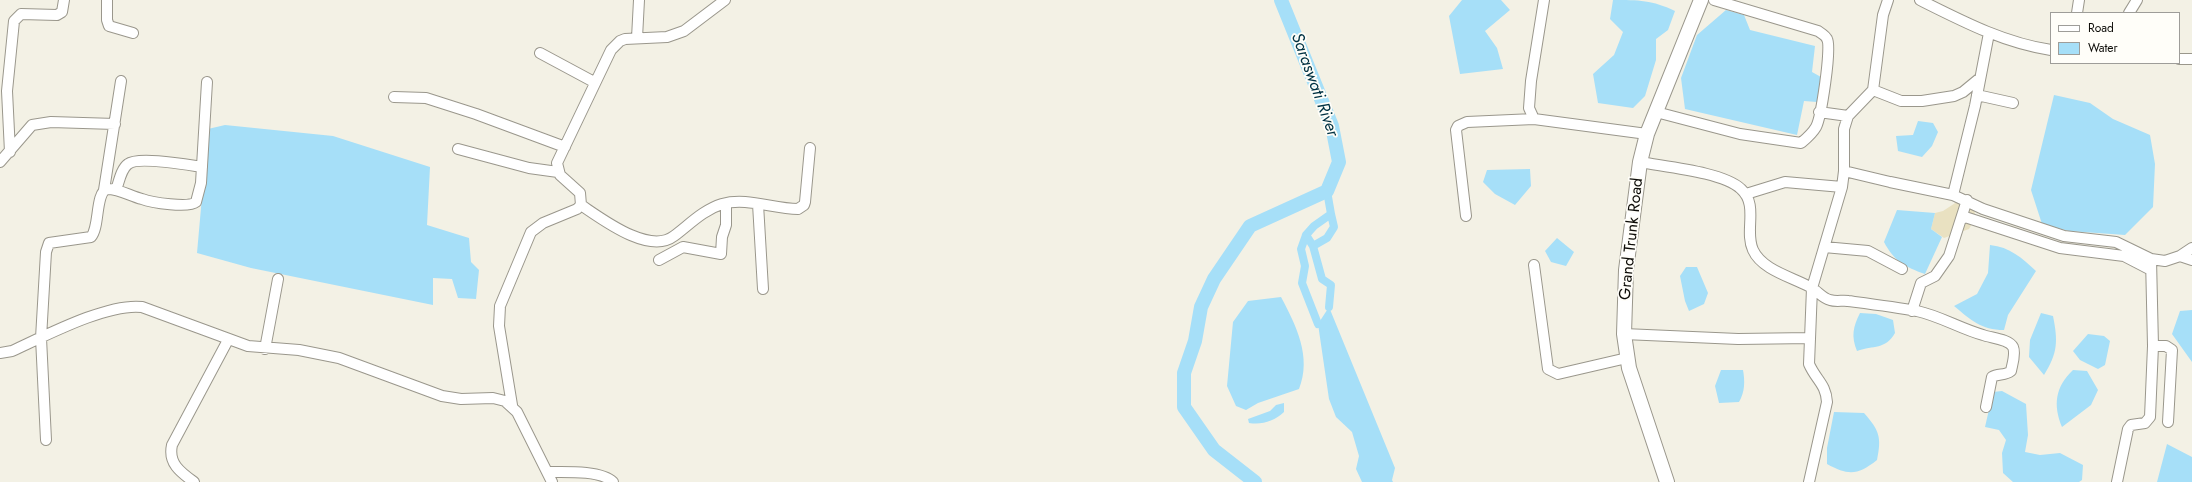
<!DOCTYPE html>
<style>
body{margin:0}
#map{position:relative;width:2192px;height:482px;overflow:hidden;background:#f3f1e5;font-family:Jost,sans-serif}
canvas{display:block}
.legend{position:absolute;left:2050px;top:12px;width:130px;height:52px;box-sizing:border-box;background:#fffef9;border:1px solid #9e9d99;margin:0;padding:5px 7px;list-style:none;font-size:12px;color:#0d0c08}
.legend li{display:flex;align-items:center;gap:8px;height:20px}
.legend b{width:20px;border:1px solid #9e9d99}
</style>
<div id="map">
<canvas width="2192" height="482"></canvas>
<ul class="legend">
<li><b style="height:5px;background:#fff"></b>Road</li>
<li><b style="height:11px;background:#a6dff8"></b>Water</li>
</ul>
</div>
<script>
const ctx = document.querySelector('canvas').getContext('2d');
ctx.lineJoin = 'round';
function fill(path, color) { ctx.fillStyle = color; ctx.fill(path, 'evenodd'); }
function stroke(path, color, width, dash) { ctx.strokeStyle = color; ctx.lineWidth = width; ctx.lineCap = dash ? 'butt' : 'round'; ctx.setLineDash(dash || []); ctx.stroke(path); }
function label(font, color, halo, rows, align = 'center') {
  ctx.font = font + ' Jost,sans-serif'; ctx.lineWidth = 3.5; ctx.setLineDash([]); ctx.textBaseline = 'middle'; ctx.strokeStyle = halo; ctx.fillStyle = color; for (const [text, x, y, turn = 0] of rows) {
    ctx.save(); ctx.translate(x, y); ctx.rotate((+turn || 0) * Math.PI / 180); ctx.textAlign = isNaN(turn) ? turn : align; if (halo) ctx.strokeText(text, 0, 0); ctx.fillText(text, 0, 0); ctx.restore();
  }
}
const green = new Path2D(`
 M1969 194 1976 217 1969 229 1944 238 1931 229 1935 213 1943 211Z`);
const water = new Path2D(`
 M1462 0H1501L1510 10 1485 31 1497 48 1503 69 1460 74 1449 16Z
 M1613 0C1639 0 1652 0 1675 11L1668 30 1656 39V60L1645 96 1633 108 1598 103 1593 74 1614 55 1623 32 1610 19Z
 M1726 10 1744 15 1750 30 1815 46 1812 72 1821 77 1817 102 1804 101 1797 135 1685 109 1681 78 1697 35Z
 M2054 95 2090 103 2113 119 2150 135 2155 164 2153 207 2125 235 2069 231 2042 224 2031 190Z
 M1918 121 1933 123 1938 132 1932 146 1922 157 1898 151 1896 136 1913 135Z
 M225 125 333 136 430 167 427 225 469 238 471 262 479 270 476 299 458 298 452 279 433 278V305L251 268 197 253 208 129Z
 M1530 169 1531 186 1515 205 1495 194 1483 182 1487 170Z
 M1897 210 1935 213 1931 229 1942 237 1925 274C1905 267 1894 261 1884 242Z
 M1557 238 1574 252 1566 266 1551 262 1545 251Z
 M1990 245C2010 247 2022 258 2036 271L2008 315 2004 330C1981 330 1971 320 1954 306L1977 294 1988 273Z
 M1686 267H1697L1708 293 1704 304 1689 311 1685 301 1680 276Z
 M1281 297C1296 325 1312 357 1299 389L1258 403 1246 410 1236 406 1227 386 1233 322 1248 301Z
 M1329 307 1395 468 1392 480 1393 482H1362L1356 469 1359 456 1352 432 1336 417 1329 399 1318 324Z
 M2192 310V362L2172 334 2180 311Z
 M1860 313 1876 314 1893 320 1895 333C1885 350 1874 345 1857 351 1851 336 1853 327 1860 313Z
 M2041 313 2053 316C2058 341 2058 353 2044 375L2029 357 2030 340Z
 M2088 334 2104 336 2110 341 2105 365 2098 369 2080 360 2073 351Z
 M1721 370H1743C1745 381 1745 392 1739 402L1719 403 1715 386Z
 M2073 370 2087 371 2098 390 2091 405 2062 427C2053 405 2055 387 2073 370Z
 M2002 391 2026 404 2028 435 2025 452 2040 455 2060 453 2083 465 2082 480 2079 482H2013L2003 473 2002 453 2006 440 1999 430 1985 427 1993 392Z
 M1284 403V412C1274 421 1263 425 1249 423L1248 419 1270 411 1276 405Z
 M1834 412 1864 413C1879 430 1882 437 1877 460 1858 475 1849 476 1827 464V448Z
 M2167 444 2192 457V482H2157Z`);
const canal = new Path2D(`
 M1306 235 1313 246 1322 279 1331 285 1329 307
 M1313 246 1327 238 1334 227 1331 214
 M1318 324 1302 283 1305 266 1301 249 1306 235 1314 226 1331 214 1327 191`);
const river = new Path2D(`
 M1255 482 1214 450 1184 407V373L1195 341 1201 307 1214 279 1250 226 1327 191 1339 162 1332 126 1281 0`);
const minor = new Path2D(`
 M107 0V20L109 26 133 33
 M1544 0 1531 81 1529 108 1534 119 1647 134
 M1920 0C1962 21 2004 43 2051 50
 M2077 13 2079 0
 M2129 13 2137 0
 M637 38 639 0
 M540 53 594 82
 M2179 59H2192
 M1873 90 1901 101H1922L1954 96 1963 92 1980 78
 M1977 95 2013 103
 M394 97 426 98 476 114 565 147
 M1656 112 1740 134 1801 143C1807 138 1812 134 1816 127 1821 118 1832 47 1827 39 1826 36 1821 33 1818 31L1714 0
 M1819 112 1848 116
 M458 149 529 168 558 172
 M10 152 7 91 14 21 21 14 57 15 62 12 64 0
 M0 162 32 125 51 122 115 124
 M1640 162C1666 167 1723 172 1741 189 1759 205 1744 231 1753 250 1762 270 1792 277 1810 287 1818 291 1822 298 1830 300 1836 302 1843 300 1848 301 1871 304 1895 307 1917 311 1940 316 1961 329 1983 335 1991 338 2009 339 2013 347 2016 354 2012 365 2011 371 2005 376 1998 373 1992 377L1986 407
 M1844 171 1890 182 1953 195 1983 209 2064 236 2116 242 2151 259 2165 261 2180 256 2192 248
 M104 190 121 81
 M116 190C119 182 121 169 128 164 138 156 188 165 202 167
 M1746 194 1785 182 1842 187
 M1953 195 1975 106 1989 33
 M758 204 763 289
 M581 205C602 219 649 255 674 236 690 224 703 210 722 204 747 197 773 209 798 209L804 205 805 202 810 148
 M1466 216 1456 130 1458 126 1467 122 1534 119
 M1962 216 2060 248 2124 256 2151 270
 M1824 247 1868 251 1902 269
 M2180 256 2192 260
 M659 260 683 247 721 254 722 237 726 225V204
 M1534 265 1548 369 1558 374 1627 358
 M1912 311 1921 283 1935 276 1949 256 1967 200
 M1624 334 1738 339 1810 338
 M2153 346H2166L2172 350 2168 422
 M265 349 278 279
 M0 353 12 351C45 336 107 303 142 307L248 346 299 350 339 358 442 396 461 399 493 398 505 401 517 412 552 482
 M512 405 499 326 500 306 531 232 543 223 577 209 581 205 580 193 560 175 557 163 611 50 620 41 625 39 667 37 684 31 725 0
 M46 440 41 338 46 252 49 243 91 237C100 227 95 193 107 189 120 189 130 196 142 199 152 203 189 208 196 202L201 183 207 82
 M547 472C564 472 601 470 613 482
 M194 482C180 472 168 463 172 445L228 340
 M1809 482 1827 402C1826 384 1816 380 1809 364L1812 288 1842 187 1844 171V129L1848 116 1873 90 1883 15 1888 0
 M2117 482 2128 429 2131 425 2145 423 2150 417 2153 346 2151 259`);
const highway = new Path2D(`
 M1667 482 1629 368 1624 334 1626 270 1640 162 1647 134 1701 0`);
const streetNames = [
 ["Grand Trunk Road",1632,239,-84]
];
const waterNames = [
 ["Saraswati River",1314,85,70]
];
fill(green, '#e9e1c1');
fill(water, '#a6dff8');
stroke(canal, '#a6dff8', 8);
stroke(river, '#a6dff8', 14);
stroke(minor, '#9a978c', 12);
stroke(highway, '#9a978c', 16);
stroke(minor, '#fff', 10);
stroke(highway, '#fff', 14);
label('16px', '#0d0c08', '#fffef9', streetNames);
label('italic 17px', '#003243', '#fffef9', waterNames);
</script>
